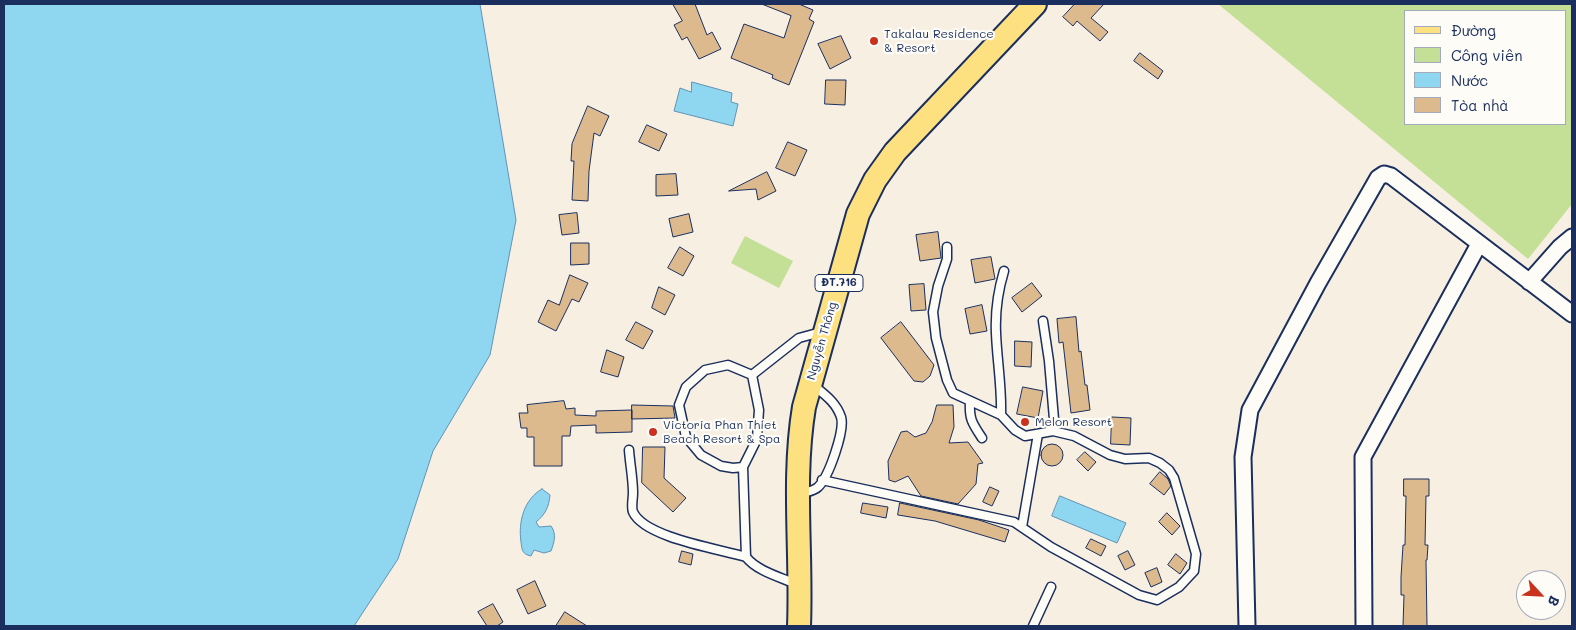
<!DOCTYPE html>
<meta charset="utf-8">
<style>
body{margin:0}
#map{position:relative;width:1576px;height:630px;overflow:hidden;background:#f6efe2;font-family:Mali,sans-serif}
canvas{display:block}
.frame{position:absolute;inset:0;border:5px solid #1b2f5e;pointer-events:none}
.legend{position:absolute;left:1404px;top:10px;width:162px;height:115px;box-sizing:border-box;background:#fdfcf7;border:1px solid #a3aaba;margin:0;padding:6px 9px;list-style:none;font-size:15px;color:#1b2f5e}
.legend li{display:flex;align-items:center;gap:10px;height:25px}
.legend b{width:25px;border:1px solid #a3aaba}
.north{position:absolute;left:1516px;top:570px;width:50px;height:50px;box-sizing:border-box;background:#fdfcf7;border:1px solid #a3aaba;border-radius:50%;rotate:115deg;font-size:14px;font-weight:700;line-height:20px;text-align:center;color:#1b2f5e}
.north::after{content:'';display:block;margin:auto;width:18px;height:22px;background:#c8321e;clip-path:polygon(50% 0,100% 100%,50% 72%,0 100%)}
</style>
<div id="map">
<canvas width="1576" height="630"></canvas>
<div class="frame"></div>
<ul class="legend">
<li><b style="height:6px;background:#fde080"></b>Đường</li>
<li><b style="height:14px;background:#c4df96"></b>Công viên</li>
<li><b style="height:14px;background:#8fd6f1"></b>Nước</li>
<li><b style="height:14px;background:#dcba8e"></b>Tòa nhà</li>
</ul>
<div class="north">B</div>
</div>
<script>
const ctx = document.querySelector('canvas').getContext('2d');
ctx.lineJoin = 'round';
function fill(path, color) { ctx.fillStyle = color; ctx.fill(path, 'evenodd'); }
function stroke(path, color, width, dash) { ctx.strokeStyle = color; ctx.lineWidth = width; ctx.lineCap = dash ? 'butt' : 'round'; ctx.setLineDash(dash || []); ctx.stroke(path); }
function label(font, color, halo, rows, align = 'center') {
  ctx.font = font + ' Mali,sans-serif'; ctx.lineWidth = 4.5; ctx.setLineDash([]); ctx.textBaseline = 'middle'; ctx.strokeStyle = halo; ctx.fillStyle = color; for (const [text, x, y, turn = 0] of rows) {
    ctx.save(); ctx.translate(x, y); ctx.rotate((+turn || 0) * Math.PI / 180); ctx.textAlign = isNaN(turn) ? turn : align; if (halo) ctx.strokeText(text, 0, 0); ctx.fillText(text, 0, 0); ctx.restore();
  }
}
const green = new Path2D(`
 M1218 4H1572V204L1528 259ZM1405 11H1565V124H1405Z
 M745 236 793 261 779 288 731 263Z`);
const water = new Path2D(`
 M4 4H480L516 220 490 355 433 451 398 559 354 626H4Z
 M692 82 732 93 731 102 738 104 733 126 674 111 680 88 691 92Z
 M542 489 550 495C549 507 545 515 536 522L539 527 551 526C557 534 554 543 551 551L544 553 534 550 531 556C522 554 522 550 521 542 518 522 524 499 542 489Z
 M1060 496 1126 523 1117 543 1052 516Z`);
const building = new Path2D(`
 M673 4H695L707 35 712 32 721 49 699 59 687 37 682 40 674 25 682 21Z
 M762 4H799L813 10 809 19 814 22 789 85 772 78 773 75 731 58 744 24 784 38 791 16Z
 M1075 4H1104L1091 18 1108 32 1100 41 1077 21 1073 26 1063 17Z
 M841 36 851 58 830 69 818 44Z
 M1140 53 1163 71 1158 79 1134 61Z
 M826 80H846L845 105 825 104Z
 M588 106 609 116 600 136 594 133 589 171 588 201 572 200 574 161H571L572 144Z
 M647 125 667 134 659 151 639 142Z
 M788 142 807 150 795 176 776 168Z
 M767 172 776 191 758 200 756 189 729 191Z
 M676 174 678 195 656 196V175Z
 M577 213 579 233 562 235 559 215Z
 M689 214 693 232 673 237 669 219Z
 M938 232 941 258 920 261 916 235Z
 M571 243H589V264L571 265Z
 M680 247 694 256 683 276 668 268Z
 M991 257 995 279 975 283 971 260Z
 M570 275 588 283 579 302 572 299 556 331 538 322 548 300 559 305Z
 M1032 283 1042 296 1022 312 1012 298Z
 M924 284 926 310 911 311 909 285Z
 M659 287 675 295 665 315 652 308Z
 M982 305 987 331 970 334 965 309Z
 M1076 317 1079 352 1081 351 1085 385H1087L1090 410 1071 413 1063 342 1059 343 1057 319Z
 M636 322 653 331 643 349 626 340Z
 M901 322 934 365 930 376 923 382 914 381 881 338Z
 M1015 341 1032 342 1031 367 1015 366Z
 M607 350 624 357 618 377 601 372Z
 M1023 387 1043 391 1038 418 1017 414Z
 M564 401 566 409 575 408V415L596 416V411L632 410V432L596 433V425L571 426 570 436H562V466H534V437H527V428H521L519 413H528L527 405Z
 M632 405 673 406 675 418 632 419Z
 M937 405H953L954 427 949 443 968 442 983 463 978 464 976 484 958 504 921 496 908 476 895 482 889 480 888 461 901 432 907 431 915 437 926 433 932 422Z
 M1112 417 1131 418 1130 445 1111 444Z
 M1041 455a11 11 0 1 1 22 0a11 11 0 1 1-22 0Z
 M643 447H665L664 478 686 498 673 512 642 483Z
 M1085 452 1096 462 1088 471 1077 460Z
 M1160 472 1168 479 1171 486 1164 495 1150 484Z
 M1404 479H1429V496H1426L1425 545H1428L1427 560H1426L1427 626H1403L1404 595H1401V577L1403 545H1405L1406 496H1404Z
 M990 487 999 491 992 506 983 502Z
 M863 503 888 507 886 518 861 513Z
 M900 503 979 520 1009 530 1005 542 935 521 898 515Z
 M1167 513 1180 526 1172 535 1159 522Z
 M1091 539 1106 546 1101 556 1086 548Z
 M682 551 693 554 691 565 679 562Z
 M1128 551 1135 565 1125 570 1118 556Z
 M1176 554 1187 563 1180 574 1168 565Z
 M1157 568 1162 582 1151 587 1145 573Z
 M535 581 546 606 528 614 517 590Z
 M493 604 503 622 497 626H487L478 612Z
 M565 612 587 626H556Z`);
const lane = new Path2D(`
 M1043 321 1049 361 1054 419 1053 431
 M752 375 759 410 757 439 743 467 733 468 721 466 701 455 686 437 679 405 686 387 705 370 728 365 752 375 799 338 821 332
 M970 401C969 419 972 423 982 438
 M1001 415C1002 387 997 360 996 333 995 311 998 291 1004 271
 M629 450C630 464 633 479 633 493 633 499 631 507 633 512 645 538 720 549 746 557
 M743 467 746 557C757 571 780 577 796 584
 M822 480 1014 522 1051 547 1139 595 1157 600 1179 587 1194 571 1196 554 1174 478 1169 470 1160 463 1149 458 1125 459 1110 455 1074 436 1053 431 1025 436 1015 430 1001 415 953 393 947 380 936 338 933 312 938 286 947 259V247
 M800 494C806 492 814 491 818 487 829 477 845 430 841 417 836 402 824 394 813 385
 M1022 527 1038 434
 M1033 626 1051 587`);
const street = new Path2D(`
 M1529 282 1560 247 1572 237
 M1247 626 1243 457 1250 410 1318 283 1378 178 1384 174 1391 176 1572 314
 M1364 626 1363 457 1479 244`);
const primary = new Path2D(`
 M799 626C802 553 792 479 804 407L858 214 875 180 895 152 1035 4`);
const markers = [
 [874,41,5,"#c8321e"],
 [1025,422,5,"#c8321e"],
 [653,432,5,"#c8321e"]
];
const shields = [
 [839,283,48]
];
const shieldNames = [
 ["ĐT.716",839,283]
];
const poiNames = [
 ["Takalau Residence",884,34],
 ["& Resort",884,48],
 ["Melon Resort",1035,422],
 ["Victoria Phan Thiet",663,425],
 ["Beach Resort & Spa",663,439]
];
const streetNames = [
 ["Nguyễn Thông",822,341,-74]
];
fill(green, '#c4df96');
fill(water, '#8fd6f1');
stroke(water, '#6193b6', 1);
fill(building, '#dcba8e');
stroke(building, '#1b2f5e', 1);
stroke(lane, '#1b2f5e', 11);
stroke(street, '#1b2f5e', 19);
stroke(primary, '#1b2f5e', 26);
stroke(lane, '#fdfcf7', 8);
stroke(street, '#fdfcf7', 15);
stroke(primary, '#fde080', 22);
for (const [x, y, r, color] of markers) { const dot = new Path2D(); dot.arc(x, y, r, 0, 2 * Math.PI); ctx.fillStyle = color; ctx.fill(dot); stroke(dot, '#fdfcf7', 2); }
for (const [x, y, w] of shields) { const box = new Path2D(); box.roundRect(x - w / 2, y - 8.5, w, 17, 4); ctx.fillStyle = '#fdfcf7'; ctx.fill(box); stroke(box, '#1b2f5e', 1); }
label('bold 11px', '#1b2f5e', null, shieldNames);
label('12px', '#1b2f5e', '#fdfcf7', poiNames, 'left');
label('12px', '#1b2f5e', '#fdfcf7', streetNames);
</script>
